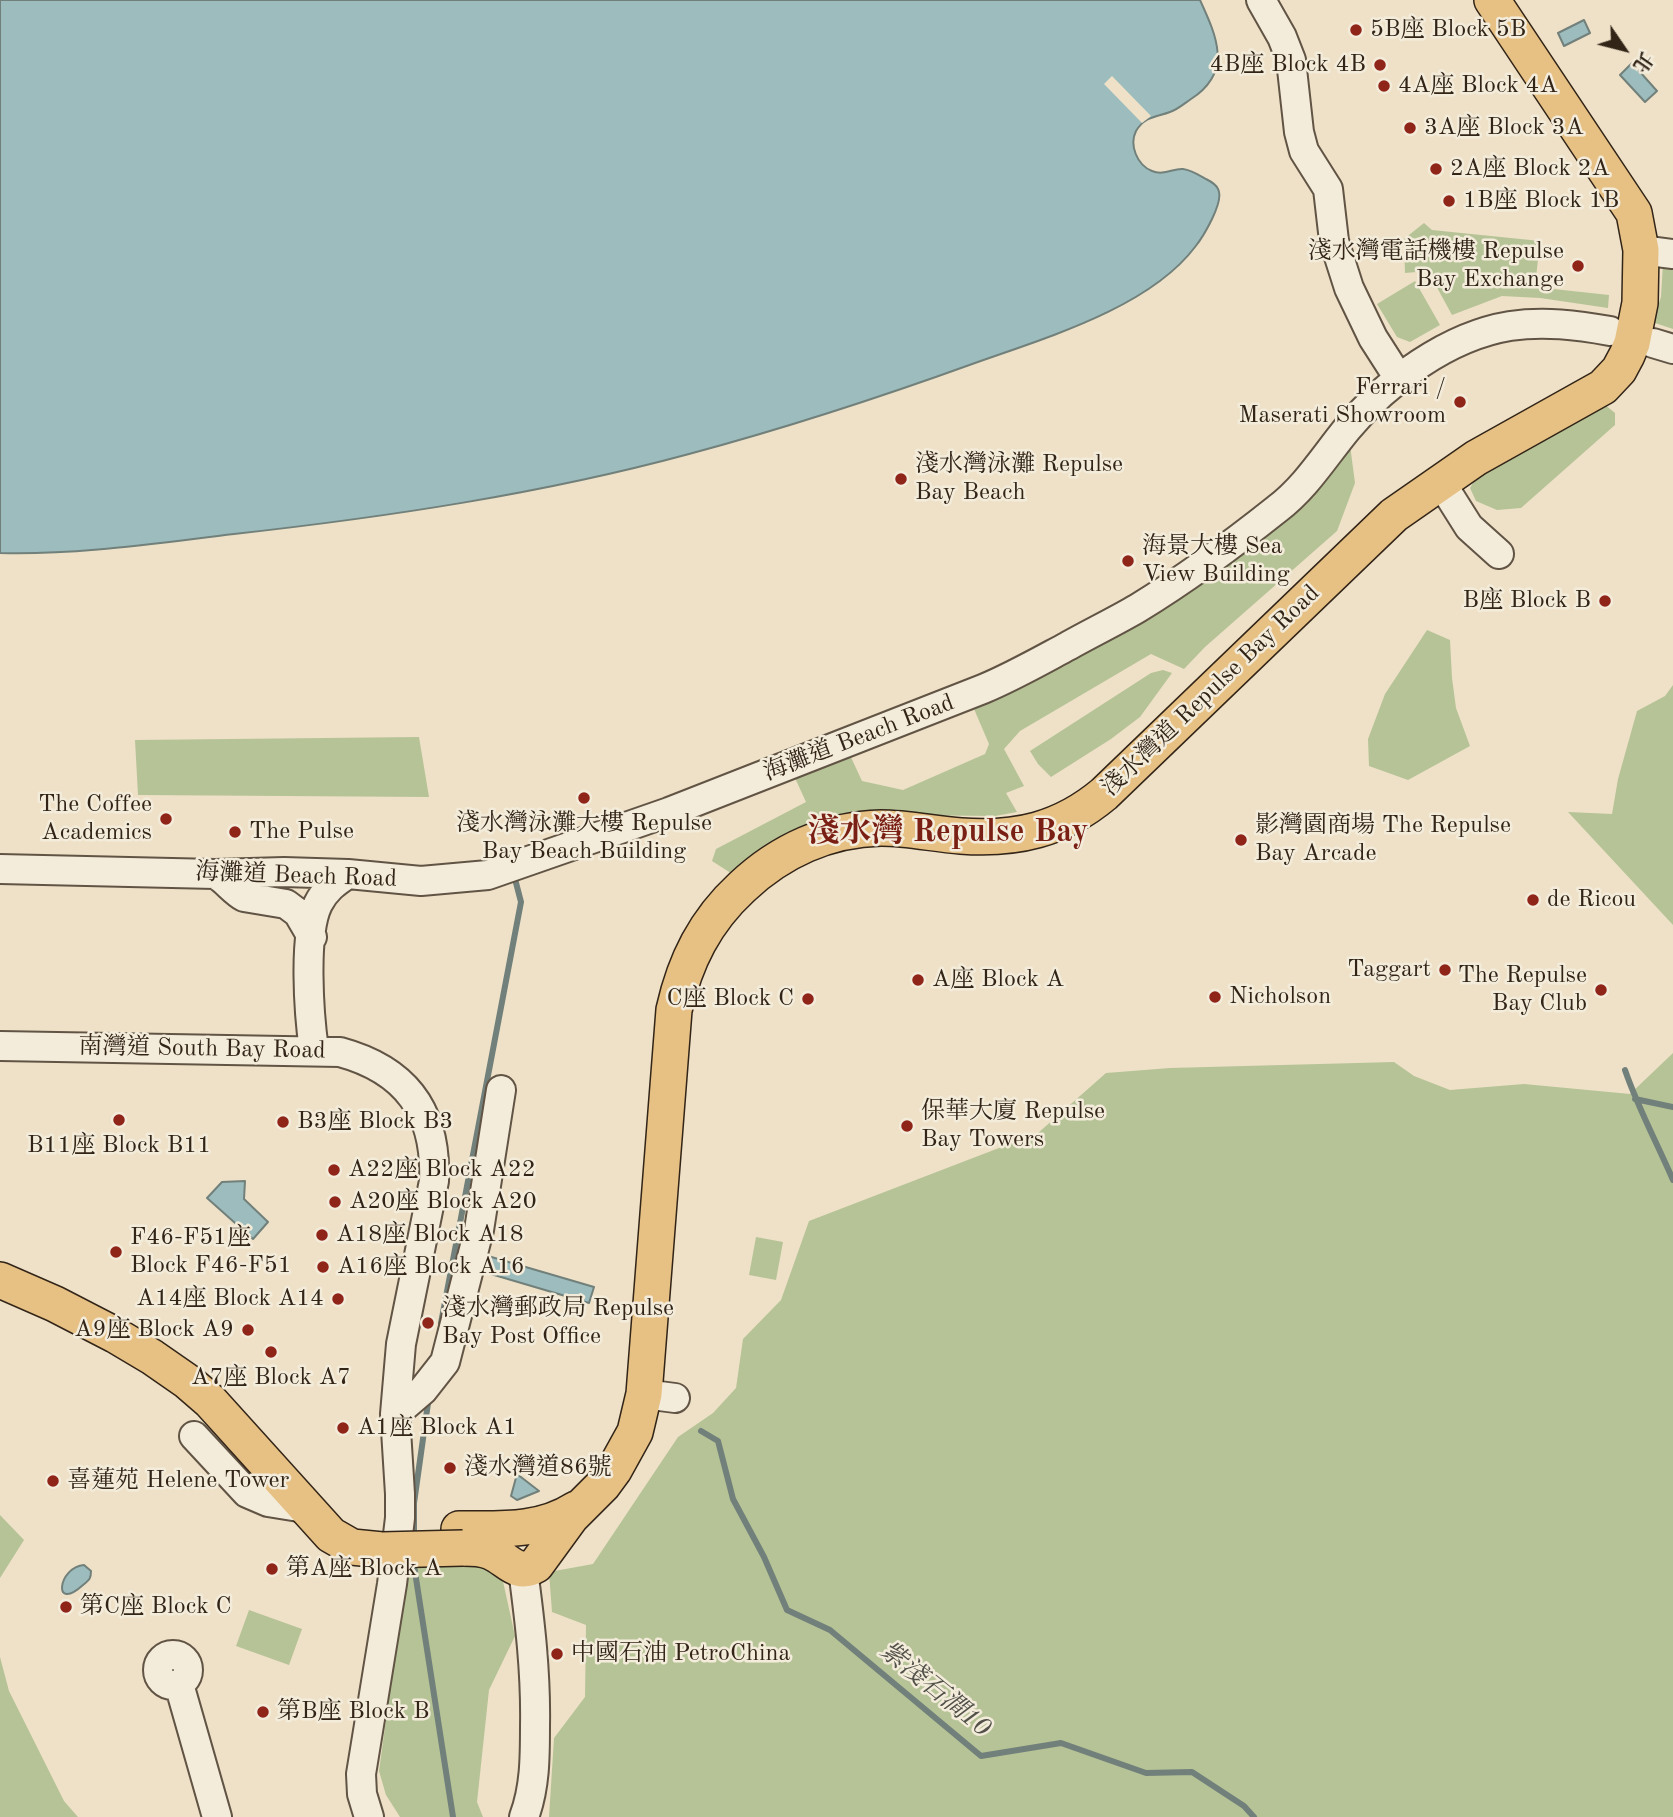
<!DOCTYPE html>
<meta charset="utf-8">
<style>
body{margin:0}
#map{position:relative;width:1673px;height:1817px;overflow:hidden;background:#eee1c7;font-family:"Old Standard TT","Noto Serif TC",serif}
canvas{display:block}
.north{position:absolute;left:1589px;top:14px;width:70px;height:70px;-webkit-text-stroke:5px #f4ecdb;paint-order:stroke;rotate:125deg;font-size:19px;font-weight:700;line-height:28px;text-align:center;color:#322518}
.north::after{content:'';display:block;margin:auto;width:24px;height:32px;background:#322518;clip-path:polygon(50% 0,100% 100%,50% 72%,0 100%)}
</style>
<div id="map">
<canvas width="1673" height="1817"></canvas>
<div class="north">北</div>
</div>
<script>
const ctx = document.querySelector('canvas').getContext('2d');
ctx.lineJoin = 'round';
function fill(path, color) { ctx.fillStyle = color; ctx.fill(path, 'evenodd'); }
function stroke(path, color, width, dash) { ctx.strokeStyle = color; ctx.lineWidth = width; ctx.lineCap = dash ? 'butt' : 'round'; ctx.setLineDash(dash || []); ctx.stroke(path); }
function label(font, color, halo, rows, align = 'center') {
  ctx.font = font + ' "Old Standard TT","Noto Serif TC",serif'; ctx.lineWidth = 5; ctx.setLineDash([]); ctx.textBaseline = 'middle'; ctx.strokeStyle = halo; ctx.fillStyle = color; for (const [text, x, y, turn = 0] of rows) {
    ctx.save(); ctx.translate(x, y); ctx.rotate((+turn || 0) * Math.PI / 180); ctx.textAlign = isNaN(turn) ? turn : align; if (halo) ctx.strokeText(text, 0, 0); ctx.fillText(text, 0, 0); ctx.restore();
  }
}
const green = new Path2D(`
 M1424 223 1432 230 1540 241 1535 287 1609 295 1608 308 1540 298 1502 296 1452 315 1428 271 1405 273 1404 239Z
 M1663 263 1673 264V329L1652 322 1661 297Z
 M1415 281 1440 325 1410 342 1397 337 1377 304Z
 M1604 404 1615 413V425L1521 508 1497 510 1476 501 1470 488 1481 469Z
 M1350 445 1355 483 1337 531 1205 647 1184 669 1151 654 1020 731 1004 749 1024 786 1006 793 1017 812 995 816 890 815 800 827 749 862 737 877 712 861 716 849 806 802 795 778 849 753 862 781 903 790 985 754 989 744 974 709 1137 624Z
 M1427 630 1450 640 1452 678 1456 708 1470 746 1408 780 1369 766 1368 739 1385 694Z
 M1163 670 1172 673 1140 717 1111 739 1051 777 1038 764 1030 751 1151 673Z
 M1673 685V925L1568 812 1612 814 1618 779 1637 711 1665 696Z
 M419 737 429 797 138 795 135 740Z
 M1673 1053V1817H549L554 1738 585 1697 586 1625 552 1612 549 1572 593 1564 678 1437 713 1413 736 1388 743 1339 781 1300 809 1221 1038 1133 1106 1073 1170 1068 1394 1062 1414 1076 1450 1090 1524 1084 1630 1094Z
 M756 1237 783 1242 776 1280 749 1275Z
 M0 1515 24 1540 0 1578Z
 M499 1563 515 1636 489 1690 477 1802 483 1817H400L386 1795 379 1771 407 1566Z
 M249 1610 302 1629 289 1665 236 1646Z
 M0 1657 9 1691 64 1801 78 1817H0Z`);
const water = new Path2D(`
 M0 0H1200C1217 37 1233 72 1191 99 1185 103 1177 110 1170 112 1157 117 1145 116 1136 131 1129 145 1137 165 1152 171 1164 176 1173 168 1183 169 1191 170 1199 175 1206 179 1210 181 1216 184 1218 189 1225 201 1203 237 1195 247 1149 308 1045 338 975 363 881 397 786 428 689 454 541 494 387 517 234 534 157 543 78 555 0 553Z
 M1584 20 1590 33 1564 46 1558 33Z
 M1632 63 1657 91 1645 102 1620 75Z
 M245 1181 244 1199 268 1222 253 1239 207 1198 222 1182Z
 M488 1256 594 1287 589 1303 484 1272Z
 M517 1474 539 1491 517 1500 511 1496Z
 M84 1565 91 1571C91 1579 89 1580 83 1585 52 1613 58 1567 84 1565Z`);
const pier = new Path2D(`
 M1112 76 1151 116 1142 123 1104 84Z`);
const stream = new Path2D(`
 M1625 1070C1638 1108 1657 1143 1673 1180
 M1635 1099 1673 1107
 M441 1323 521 902 514 875
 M701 1431 718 1441 733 1499 764 1557 787 1610 830 1630 981 1756 1061 1743 1146 1773 1192 1772 1244 1806 1254 1817
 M414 1538V1503L429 1396
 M413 1559 453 1817`);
const minor = new Path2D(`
 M1261 0 1282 37 1291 60 1299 132 1304 151 1328 189 1334 241 1349 288 1373 338 1398 377
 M1641 250 1673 254
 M1653 343 1673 349
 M1440 481 1469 527 1499 554
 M0 869 215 874 284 872 348 874 421 881 488 875 669 812 983 689C1012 677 1040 661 1068 646 1091 633 1116 621 1138 608 1187 578 1233 544 1277 509 1306 487 1324 457 1347 429 1386 382 1448 336 1510 326 1544 321 1577 325 1610 331
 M215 874C226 880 233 891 244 897L286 904 298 913 312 937
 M0 1046 340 1052C406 1070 437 1112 434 1181L401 1344 395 1414 400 1494V1518L392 1584 361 1774 362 1794 369 1817
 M314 1050C309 1015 303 935 318 904 325 890 335 882 348 874
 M644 1394 675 1398
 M395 1414 423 1390 445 1362 479 1230 501 1090
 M194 1436 247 1493 268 1502 305 1508
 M523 1570C530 1622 536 1673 535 1726 535 1757 535 1788 524 1817
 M158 1670a15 15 0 1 1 30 0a15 15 0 1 1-30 0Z
 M179 1684 217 1817`);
const major = new Path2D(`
 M0 1280 55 1304 115 1335 152 1357 188 1382 210 1401 331 1535 352 1547 382 1550
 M459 1529C501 1529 540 1532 576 1509
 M463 1548C473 1548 482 1548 491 1552 508 1559 516 1577 536 1565L571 1517 603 1485 614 1470 635 1432 644 1394 674 1010C685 961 705 921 742 887 780 851 828 829 881 828 908 828 934 834 961 836 1016 840 1061 830 1104 794L1394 515 1476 458 1603 387 1619 370 1627 355 1632 343 1640 303 1641 250 1634 213 1492 0`);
const majorBridge = new Path2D(`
 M382 1550 463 1548`);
const markers = [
 [1356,30,7,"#8f2418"],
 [1380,65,7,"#8f2418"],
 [1384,86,7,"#8f2418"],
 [1410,128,7,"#8f2418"],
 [1436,169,7,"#8f2418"],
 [1449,201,7,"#8f2418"],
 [1578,266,7,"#8f2418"],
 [1460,402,7,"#8f2418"],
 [901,479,7,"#8f2418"],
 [1128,561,7,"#8f2418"],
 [1605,601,7,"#8f2418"],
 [584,798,7,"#8f2418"],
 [166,819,7,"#8f2418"],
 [235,832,7,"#8f2418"],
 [1241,840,7,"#8f2418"],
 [1533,900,7,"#8f2418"],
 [1445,970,7,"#8f2418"],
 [918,980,7,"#8f2418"],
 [1601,990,7,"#8f2418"],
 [1215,997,7,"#8f2418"],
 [808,999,7,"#8f2418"],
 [119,1120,7,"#8f2418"],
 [283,1122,7,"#8f2418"],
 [907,1126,7,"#8f2418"],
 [334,1170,7,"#8f2418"],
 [335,1202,7,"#8f2418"],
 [322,1235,7,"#8f2418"],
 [116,1252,7,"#8f2418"],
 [323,1267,7,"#8f2418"],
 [338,1299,7,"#8f2418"],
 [428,1323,7,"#8f2418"],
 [248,1330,7,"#8f2418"],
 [271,1352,7,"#8f2418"],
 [343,1428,7,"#8f2418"],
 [450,1468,7,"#8f2418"],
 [53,1481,7,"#8f2418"],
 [272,1569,7,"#8f2418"],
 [66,1607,7,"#8f2418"],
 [557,1654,7,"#8f2418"],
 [263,1712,7,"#8f2418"]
];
const poiNames = [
 ["5B座 Block 5B",1370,30],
 ["4B座 Block 4B",1366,65,"right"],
 ["4A座 Block 4A",1398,86],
 ["3A座 Block 3A",1424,128],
 ["2A座 Block 2A",1450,169],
 ["1B座 Block 1B",1463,201],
 ["淺水灣電話機樓 Repulse",1564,252,"right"],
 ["Bay Exchange",1564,280,"right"],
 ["Ferrari /",1446,388,"right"],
 ["Maserati Showroom",1446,416,"right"],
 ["淺水灣泳灘 Repulse",915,465],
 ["Bay Beach",915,493],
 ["海景大樓 Sea",1142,547],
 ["View Building",1142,575],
 ["B座 Block B",1591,601,"right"],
 ["The Coffee",152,805,"right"],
 ["Academics",152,833,"right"],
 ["淺水灣泳灘大樓 Repulse",584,824,"center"],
 ["Bay Beach Building",584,852,"center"],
 ["影灣園商場 The Repulse",1255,826],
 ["Bay Arcade",1255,854],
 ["The Pulse",249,832],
 ["de Ricou",1547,900],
 ["Taggart",1431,970,"right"],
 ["The Repulse",1587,976,"right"],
 ["Bay Club",1587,1004,"right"],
 ["A座 Block A",932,980],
 ["Nicholson",1229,997],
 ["C座 Block C",794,999,"right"],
 ["保華大廈 Repulse",921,1112],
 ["Bay Towers",921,1140],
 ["B3座 Block B3",297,1122],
 ["B11座 Block B11",119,1146,"center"],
 ["A22座 Block A22",348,1170],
 ["A20座 Block A20",349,1202],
 ["A18座 Block A18",336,1235],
 ["F46-F51座",130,1238],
 ["Block F46-F51",130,1266],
 ["A16座 Block A16",337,1267],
 ["A14座 Block A14",324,1299,"right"],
 ["淺水灣郵政局 Repulse",442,1309],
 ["Bay Post Office",442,1337],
 ["A9座 Block A9",234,1330,"right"],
 ["A7座 Block A7",271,1378,"center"],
 ["A1座 Block A1",357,1428],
 ["淺水灣道86號",464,1468],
 ["喜蓮苑 Helene Tower",67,1481],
 ["第A座 Block A",286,1569],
 ["第C座 Block C",80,1607],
 ["中國石油 PetroChina",571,1654],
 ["第B座 Block B",277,1712]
];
const streetNames = [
 ["淺水灣道 Repulse Bay Road",1211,691,-44],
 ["海灘道 Beach Road",859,738,-21],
 ["海灘道 Beach Road",296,876,2],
 ["南灣道 South Bay Road",202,1049,1]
];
const waterNames = [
 ["紫淺石澗10",935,1690,39]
];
const districtNames = [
 ["淺水灣 Repulse Bay",948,833]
];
fill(green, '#b6c397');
fill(water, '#9cbcbd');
stroke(water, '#72807b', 2);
fill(pier, '#eee1c7');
stroke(stream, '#72807b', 6);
stroke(minor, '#615444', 32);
stroke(major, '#322518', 38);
stroke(minor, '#f4ecdb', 28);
stroke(major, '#e7c084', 35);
stroke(majorBridge, '#322518', 38, []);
stroke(majorBridge, '#e7c084', 35);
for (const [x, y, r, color] of markers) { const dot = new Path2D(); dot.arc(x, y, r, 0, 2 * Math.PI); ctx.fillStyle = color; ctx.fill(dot); stroke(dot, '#f4ecdb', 2.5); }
label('24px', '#322518', '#f4ecdb', poiNames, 'left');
label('24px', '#322518', '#f4ecdb', streetNames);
label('italic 26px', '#52524a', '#f4ecdb', waterNames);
label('bold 32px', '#7a1f14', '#f4ecdb', districtNames);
</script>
